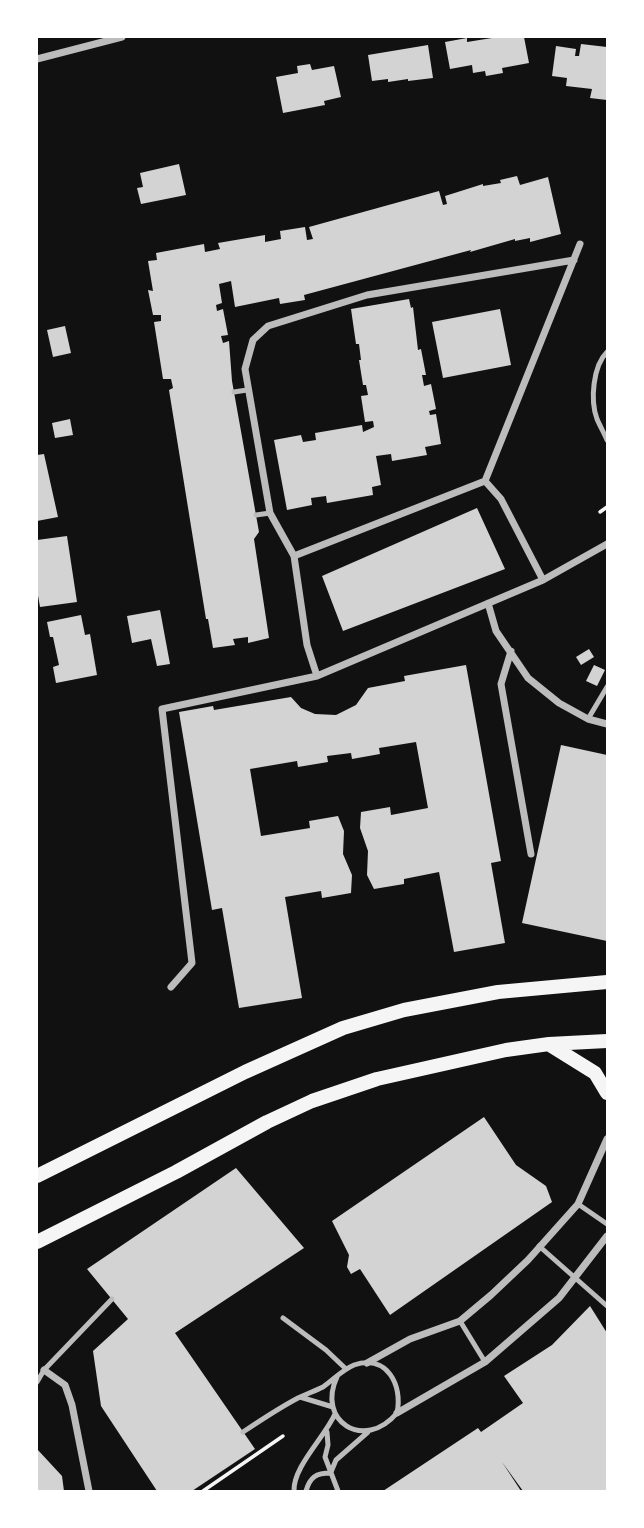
<!DOCTYPE html>
<style>
body{margin:0}
#map{position:relative;width:644px;height:1528px;overflow:hidden;background:#111;font-family:Roboto,sans-serif}
canvas{display:block}
.frame{position:absolute;inset:0;border:38px solid #fff;pointer-events:none}
</style>
<div id="map">
<canvas width="644" height="1528"></canvas>
<div class="frame"></div>
</div>
<script>
const ctx = document.querySelector('canvas').getContext('2d');
ctx.lineJoin = 'round';
function fill(path, color) { ctx.fillStyle = color; ctx.fill(path, 'evenodd'); }
function stroke(path, color, width, dash) { ctx.strokeStyle = color; ctx.lineWidth = width; ctx.lineCap = dash ? 'butt' : 'round'; ctx.setLineDash(dash || []); ctx.stroke(path); }
const building = new Path2D(`
 M498 37H524L529 63 502 68 503 73 486 76 485 71 473 73 472 65 450 69 445 42 467 38V42Z
 M581 44 607 47V100L590 98 592 89 566 86 567 78 552 76 556 46 576 49 575 56H579Z
 M428 45 433 78 408 81V79L388 82V79L372 81 368 55Z
 M310 64 312 70 334 66 341 97 324 101 325 105 283 113 276 77 298 73 297 66Z
 M179 164 186 195 141 204 137 188 143 187 140 173Z
 M517 176 520 185 548 177 561 234 530 242V238L515 241V239L470 252 471 250 304 295 305 300 280 304 279 298 235 307 231 281 219 284 222 303 216 305 217 311 223 309 228 335 221 336 223 343 229 341 232 381 259 532 254 539 269 638 248 643V637L233 639 235 645 213 648 208 619H206L169 390 173 388 171 379H163L154 322 161 321V315H153L148 290 153 291 148 261 157 260 156 253 204 244 205 252 220 249 218 243 265 235V242L281 239 280 231 305 227 307 240 313 239 309 227 439 191 443 205 447 204 445 196 483 184V186L501 183 500 180Z
 M409 299 411 308 413 307 418 350 421 349 426 375H422L424 386 431 384 436 409 429 411 430 415 436 414 441 444 425 447 427 455 392 461 391 454 376 456 381 485 372 487 373 495 327 503 326 496 311 498 312 505 287 510 274 440 301 435 303 442 316 440 315 433 362 425 363 432 374 427 373 421 365 422 361 396 368 395 366 385H363L359 360H361L359 344H356L351 309Z
 M500 309 511 365 443 378 432 322Z
 M65 326 71 353 53 357 47 330Z
 M70 419 73 435 55 438 52 423Z
 M44 454 58 517 37 521V455Z
 M477 508 505 569 343 631 322 576Z
 M67 536 77 602 40 607 37 590V540Z
 M160 610 170 664 157 666 151 639 132 643 127 616Z
 M81 615 85 635 90 634 97 675 56 683 53 667 59 665 53 637H50L47 622Z
 M589 649 594 657 581 665 576 657Z
 M466 665 501 861 491 863 505 943 454 952 439 872 404 879V884L374 889 367 875 368 851 360 828 361 812 390 807 391 815 428 808 416 742 379 748 380 754 352 759 351 753 327 756 328 762 298 767 297 761 250 769 261 836 310 828 309 821 338 816 344 831 343 854 352 875 351 893 322 898 321 891 285 897 302 998 239 1008 222 908 212 910 179 712 213 706 214 710 291 697 301 708 315 714 336 715 356 705 368 688 405 681 404 676Z
 M594 665 605 670 597 686 586 681Z
 M561 745 607 755V941L522 923Z
 M484 1117 516 1165 546 1186 552 1202 390 1315 360 1269 351 1274 347 1267 349 1255 332 1221Z
 M236 1168 304 1248 175 1333 255 1449 192 1491H157L101 1406 93 1351 128 1319 87 1269Z
 M590 1306 607 1333V1491H523L502 1462 521 1491H383L478 1428 481 1432 523 1403 504 1376 552 1345Z
 M37 1449 62 1476 64 1491H37Z`);
const path = new Path2D(`
 M600 512 607 507
 M203 1491 283 1436`);
const service = new Path2D(`
 M607 352C593 366 590 400 597 419 600 426 604 433 607 440
 M234 392 247 390
 M256 515 270 513
 M588 719 607 687
 M578 1204 607 1224
 M539 1246 607 1306
 M283 1318 326 1350 346 1369
 M460 1321 485 1362
 M37 1382 44 1370 112 1299
 M300 1397 333 1407
 M243 1432C261 1420 279 1408 298 1398 306 1394 315 1391 323 1387 333 1380 342 1370 354 1365 387 1354 403 1385 397 1413 364 1452 316 1421 337 1377
 M327 1432 328 1445 325 1457 338 1491
 M331 1472 336 1460 368 1432
 M294 1491C293 1467 324 1438 335 1414
 M306 1491C310 1477 316 1473 331 1473`);
const minor = new Path2D(`
 M37 59 122 37
 M485 481 501 499 543 580
 M294 556 485 481 580 244
 M488 603 496 631 528 678 559 703 588 719 607 724
 M511 651 501 684 531 854
 M317 676 307 645 294 556 270 513 245 369 253 340 268 326 367 295 574 260
 M171 987 192 963 162 709 317 676 543 580 607 544
 M367 1363 410 1339 460 1321 491 1295 528 1260 578 1204 607 1139
 M44 1370 65 1385 72 1405 89 1491
 M397 1413 485 1362 559 1298 607 1236`);
const secondary = new Path2D(`
 M550 1045 595 1073 607 1093
 M37 1176 245 1072 343 1028 404 1010 498 992 607 982
 M37 1242 176 1172 267 1122 312 1101 377 1079 506 1050 549 1044 607 1041`);
fill(building, '#d3d3d3');
stroke(path, '#f5f5f5', 3.5);
stroke(service, '#bcbcbc', 5);
stroke(minor, '#bcbcbc', 7);
stroke(secondary, '#f5f5f5', 14);
</script>
